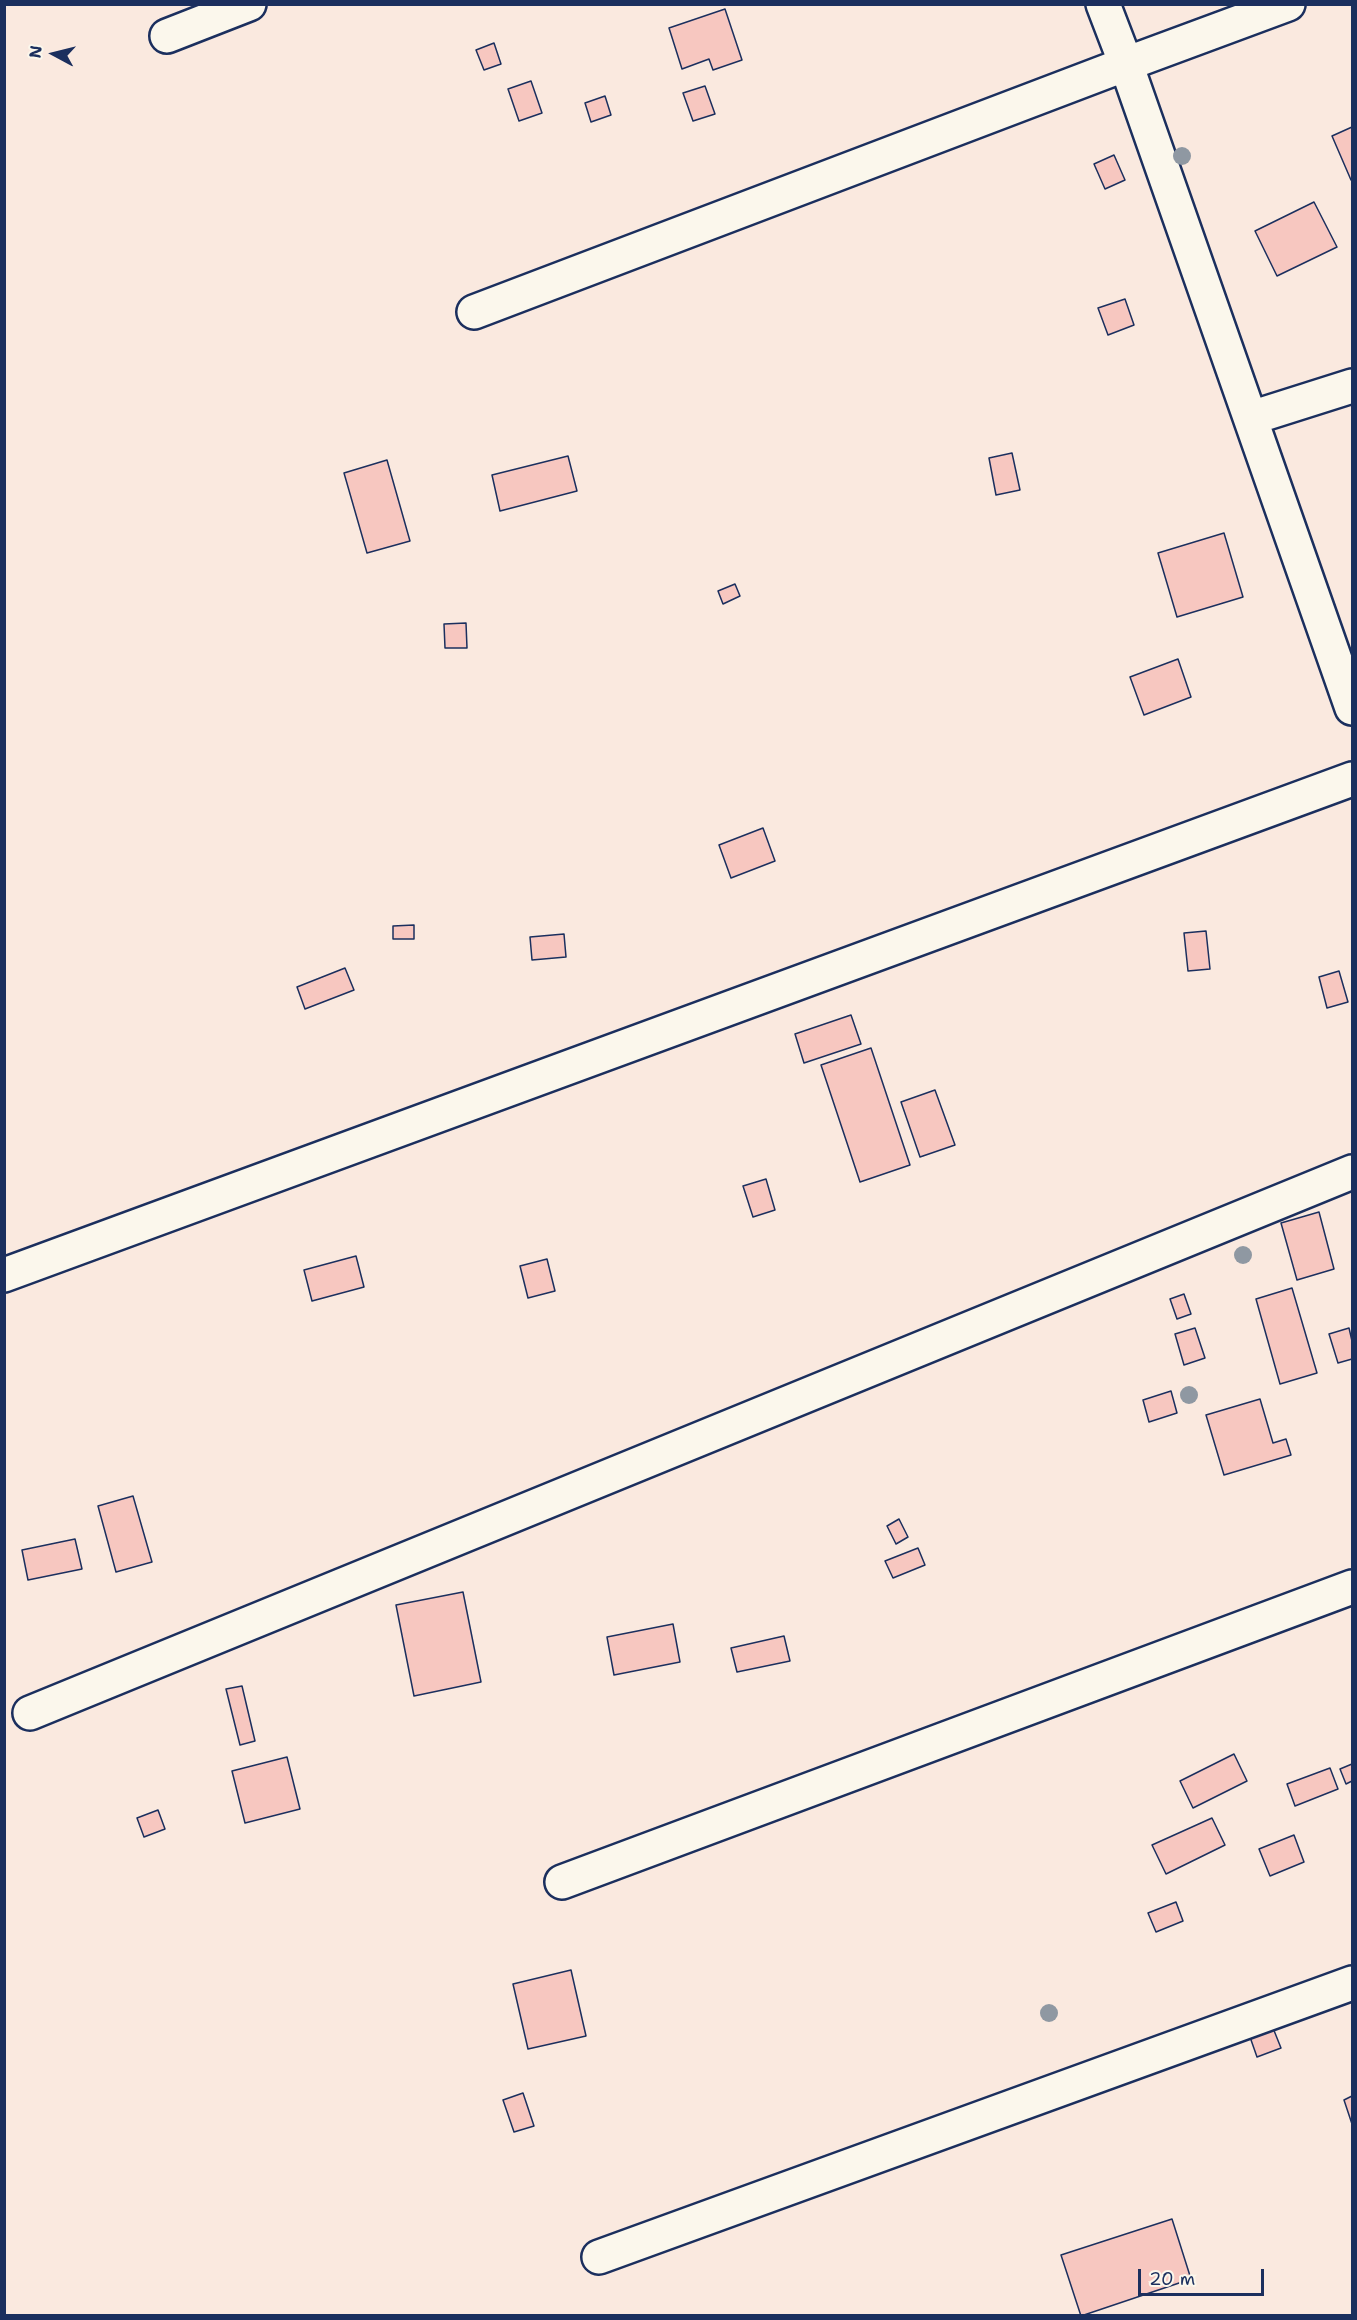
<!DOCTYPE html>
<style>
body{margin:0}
#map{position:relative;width:1357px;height:2320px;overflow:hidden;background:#fae9df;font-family:"Shantell Sans",sans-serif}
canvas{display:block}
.frame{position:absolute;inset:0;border:6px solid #1b2f5e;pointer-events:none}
.north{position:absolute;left:24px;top:24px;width:60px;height:60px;-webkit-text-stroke:4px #fbf7ec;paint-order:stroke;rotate:277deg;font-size:16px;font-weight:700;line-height:24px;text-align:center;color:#1b2f5e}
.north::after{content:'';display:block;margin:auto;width:21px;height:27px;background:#1b2f5e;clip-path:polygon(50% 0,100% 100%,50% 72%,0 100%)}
.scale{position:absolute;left:1138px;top:2269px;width:126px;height:27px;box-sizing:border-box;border:3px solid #1b2f5e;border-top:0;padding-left:8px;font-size:18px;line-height:21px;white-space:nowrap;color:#1b2f5e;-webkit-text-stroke:4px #fbf7ec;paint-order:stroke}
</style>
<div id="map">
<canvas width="1357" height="2320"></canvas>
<div class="frame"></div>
<div class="north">N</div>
<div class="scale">20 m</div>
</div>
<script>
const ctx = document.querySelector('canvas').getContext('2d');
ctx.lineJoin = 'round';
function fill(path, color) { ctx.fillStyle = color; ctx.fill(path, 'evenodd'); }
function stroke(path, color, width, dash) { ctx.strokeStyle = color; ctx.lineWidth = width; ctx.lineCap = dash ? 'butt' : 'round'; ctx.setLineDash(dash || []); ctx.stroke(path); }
const building = new Path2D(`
 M725 9 742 60 713 70 709 59 682 69 669 28Z
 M494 43 501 64 484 70 476 50Z
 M531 81 542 113 519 121 508 89Z
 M705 86 715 114 693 121 683 93Z
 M605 96 611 115 591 122 585 103Z
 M1352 127V179L1351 180 1332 136Z
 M1114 155 1125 180 1105 189 1094 164Z
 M1314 202 1337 247 1277 276 1255 231Z
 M1125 299 1134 325 1108 335 1098 308Z
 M1012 453 1020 490 996 495 989 458Z
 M568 456 577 491 500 511 492 475Z
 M387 460 410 541 367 553 344 473Z
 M1224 533 1243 597 1177 617 1158 553Z
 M735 584 740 596 723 604 718 591Z
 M466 623 467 648H445L444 624Z
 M1178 659 1191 697 1144 715 1130 677Z
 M763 828 775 861 731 878 719 845Z
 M414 925V939H393V926Z
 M1206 931 1210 969 1188 971 1184 933Z
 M564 934 566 957 532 960 530 937Z
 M345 968 354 990 305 1009 297 987Z
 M1339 971 1348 1002 1327 1008 1319 977Z
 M851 1015 861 1044 804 1063 795 1034Z
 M871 1048 910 1165 860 1182 821 1065Z
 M935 1090 955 1145 920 1157 901 1102Z
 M766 1179 775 1210 753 1217 743 1186Z
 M1319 1212 1334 1269 1297 1280 1281 1223Z
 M356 1256 364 1287 312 1301 304 1270Z
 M547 1259 555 1291 528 1298 520 1266Z
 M1292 1288 1317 1373 1280 1384 1256 1299Z
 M1184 1294 1191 1314 1177 1319 1170 1299Z
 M1195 1328 1205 1358 1184 1365 1175 1334Z
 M1349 1328 1352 1341V1359L1338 1363 1329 1334Z
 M1171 1391 1177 1413 1149 1422 1143 1400Z
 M1260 1399 1273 1443 1286 1439 1291 1455 1224 1475 1206 1415Z
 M133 1496 152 1562 116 1572 98 1506Z
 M899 1519 908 1537 896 1544 887 1526Z
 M75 1539 82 1569 28 1580 22 1550Z
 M918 1548 925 1565 893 1578 885 1561Z
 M463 1592 481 1682 414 1696 396 1605Z
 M673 1624 680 1662 614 1675 607 1637Z
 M784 1636 790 1661 737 1672 731 1648Z
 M242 1686 255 1741 240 1745 226 1689Z
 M1234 1754 1247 1781 1193 1808 1180 1781Z
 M287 1757 300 1809 245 1823 232 1771Z
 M1352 1764V1781L1346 1784 1340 1769Z
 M1330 1768 1338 1789 1295 1806 1287 1784Z
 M158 1810 165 1829 144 1837 137 1818Z
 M1212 1818 1225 1845 1166 1874 1152 1845Z
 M1294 1835 1304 1862 1270 1876 1259 1849Z
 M1176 1902 1183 1921 1156 1932 1148 1913Z
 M571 1970 586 2036 528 2049 513 1984Z
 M1273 2028 1281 2048 1257 2057 1250 2037Z
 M523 2093 534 2126 514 2132 503 2100Z
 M1352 2096V2124L1344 2100Z
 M1172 2219 1191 2279 1081 2316 1061 2255Z`);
const street = new Path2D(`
 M1103 4 1126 64 1352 708
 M167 36 249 4
 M474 312 1126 64 1288 4
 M1251 418 1352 386
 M4 1275 1352 779
 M30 1713 1352 1172
 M562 1882 1352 1587
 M599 2257 1352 1983`);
const trees = [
 [1182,156],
 [1243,1255],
 [1189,1395],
 [1049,2013]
];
fill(building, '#f7c7c0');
stroke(building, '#1b2f5e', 1.5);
stroke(street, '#1b2f5e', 38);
stroke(street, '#fbf7ec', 33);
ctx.fillStyle = '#8f98a2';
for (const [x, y] of trees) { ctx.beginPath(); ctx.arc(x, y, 9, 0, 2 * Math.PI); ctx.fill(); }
</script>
